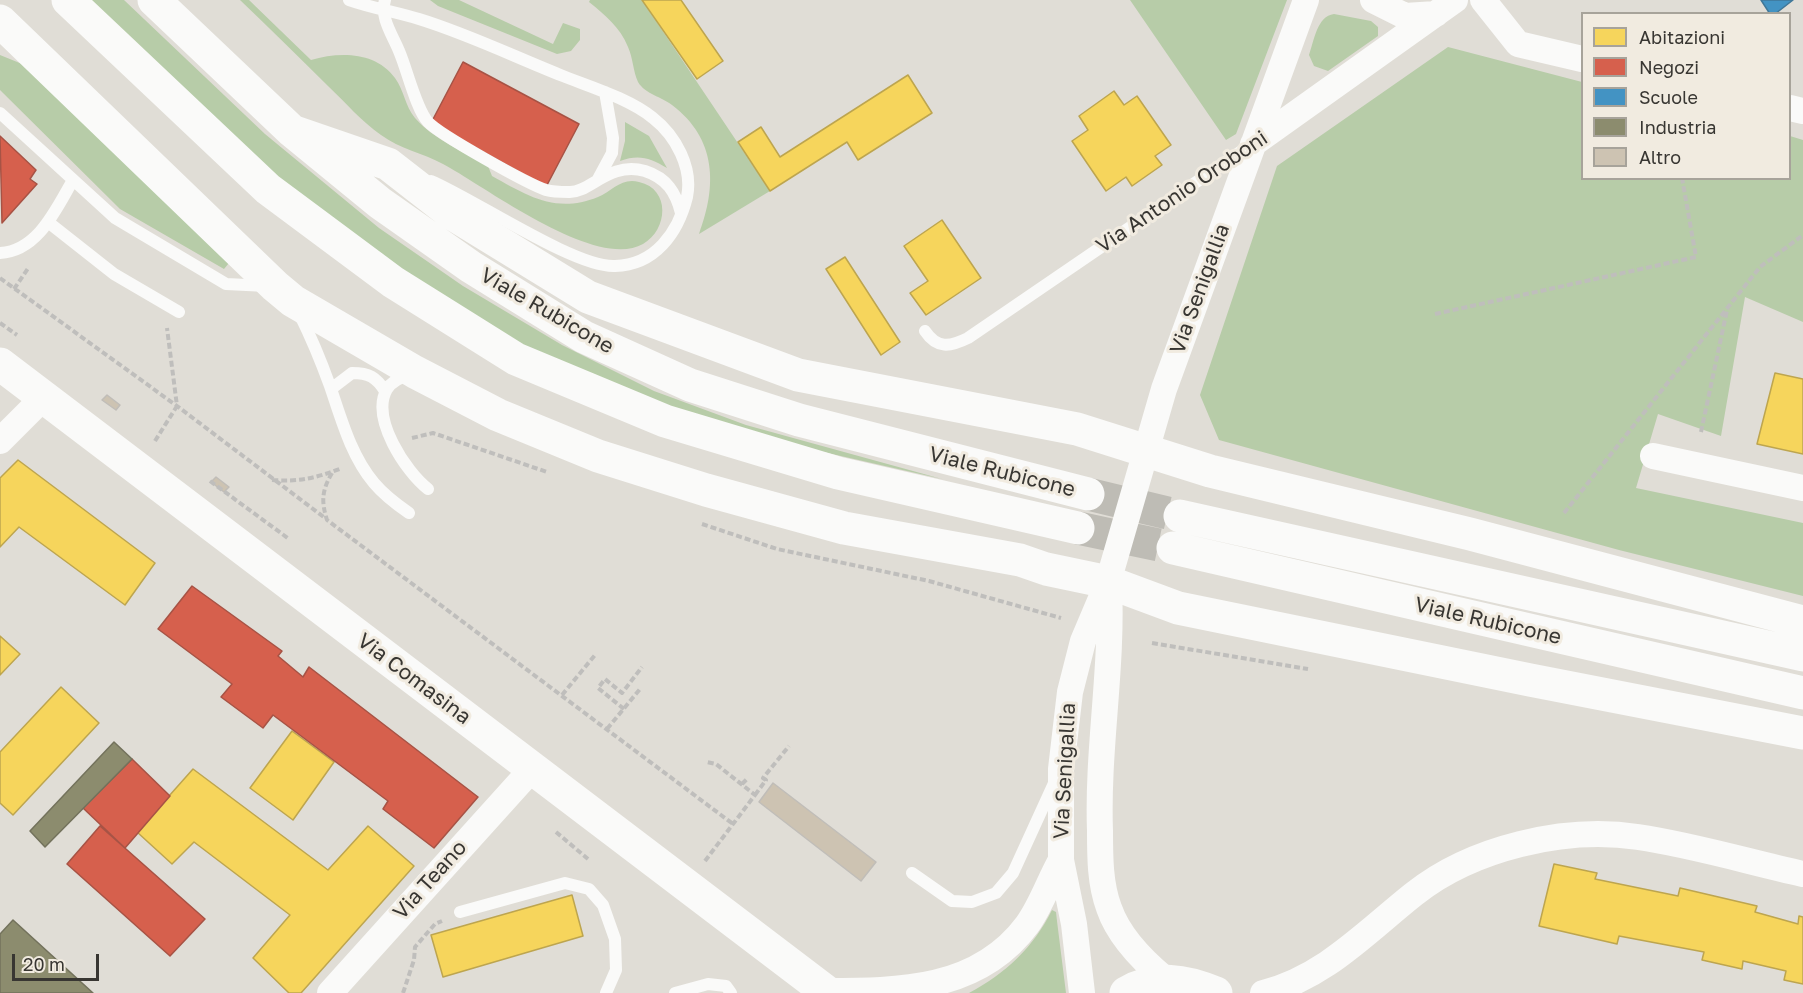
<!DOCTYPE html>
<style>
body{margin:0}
#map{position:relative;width:1803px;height:993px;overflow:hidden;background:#e0ddd6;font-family:"Golos Text",sans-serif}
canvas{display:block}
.legend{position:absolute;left:1581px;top:12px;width:210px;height:168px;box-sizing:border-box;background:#f1ebe0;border:2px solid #a7a39a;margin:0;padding:8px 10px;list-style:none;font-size:18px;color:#383632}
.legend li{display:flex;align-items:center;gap:12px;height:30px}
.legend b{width:30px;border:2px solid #a7a39a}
.scale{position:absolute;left:12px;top:954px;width:87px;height:27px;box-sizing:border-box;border:3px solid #383632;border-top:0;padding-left:8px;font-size:18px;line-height:21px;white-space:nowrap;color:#383632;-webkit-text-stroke:4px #f1ebe0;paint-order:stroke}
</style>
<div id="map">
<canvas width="1803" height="993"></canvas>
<ul class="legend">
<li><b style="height:16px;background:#f6d55c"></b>Abitazioni</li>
<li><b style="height:16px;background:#d6604d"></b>Negozi</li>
<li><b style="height:16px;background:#4393c3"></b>Scuole</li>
<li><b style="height:16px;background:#8c8c6e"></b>Industria</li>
<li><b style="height:16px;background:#cdc3b2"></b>Altro</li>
</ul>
<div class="scale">20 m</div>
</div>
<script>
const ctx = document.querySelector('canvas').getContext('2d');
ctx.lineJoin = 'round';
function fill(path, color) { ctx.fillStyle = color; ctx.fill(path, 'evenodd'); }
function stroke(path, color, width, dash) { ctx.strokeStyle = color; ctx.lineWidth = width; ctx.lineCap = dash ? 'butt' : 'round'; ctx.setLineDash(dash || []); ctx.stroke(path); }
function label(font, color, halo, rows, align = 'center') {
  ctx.font = font + ' "Golos Text",sans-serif'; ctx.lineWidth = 6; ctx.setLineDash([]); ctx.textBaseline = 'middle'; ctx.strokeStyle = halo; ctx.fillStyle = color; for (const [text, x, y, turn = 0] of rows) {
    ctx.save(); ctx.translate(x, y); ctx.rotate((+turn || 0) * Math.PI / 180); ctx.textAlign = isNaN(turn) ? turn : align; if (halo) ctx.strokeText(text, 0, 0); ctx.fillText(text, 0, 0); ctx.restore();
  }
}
const green = new Path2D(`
 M87 0H124L265 134 379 228 463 286 562 345 654 391 746 425 942 479 744 434 586 377 475 321 260 167Z
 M240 0H249L311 60C339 52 375 51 395 78 404 90 405 106 415 118 433 139 465 152 488 166L492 176C528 196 556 214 598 197 612 191 622 177 639 182 671 189 668 230 643 244 596 271 486 187 443 164 423 153 400 149 381 135 362 122 345 102 328 86 299 57 270 29 240 0Z
 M430 0H459L553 44 563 23 580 29V40L571 51 557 54 438 6Z
 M590 0H642L770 191 699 234C717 186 717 139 672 105 662 97 645 94 638 82 633 71 633 58 628 47 620 27 605 15 589 2Z
 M1130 0H1287L1236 134 1226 140Z
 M1334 14 1371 21 1378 27V36L1328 71 1314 66 1309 55C1314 41 1317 16 1334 14Z
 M1448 47 1582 82V178H1790V136L1803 140V322L1745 297 1721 436 1658 414 1636 488 1803 523V596L1619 550 1219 440 1200 395 1277 166Z
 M0 55 27 66 229 263 224 269 120 209 0 90Z
 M625 122 649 136 667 168C650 158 639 154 620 161L625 141Z
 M1052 910 1056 912 1057 921 1066 993H969C1006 973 1033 948 1052 910Z`);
const homes = new Path2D(`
 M642 0H681L723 61 697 79Z
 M908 75 932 113 858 160 847 142 770 191 738 142 761 127 780 157Z
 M1114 91 1124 105 1137 96 1171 145 1155 156 1162 165 1132 186 1126 177 1106 191 1072 141 1088 130 1079 116Z
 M942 220 981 278 926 315 910 293 928 281 904 246Z
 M845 257 900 342 881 355 826 269Z
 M1775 373 1803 379V454L1757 444Z
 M18 460 155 563 125 605 19 527 0 547V478Z
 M0 636 20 654 0 675Z
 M61 687 99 723 13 815 0 803V752Z
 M292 731 334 762 293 820 250 788Z
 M193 769 328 870 368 826 414 866 301 993H289L253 958 290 915 194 842 172 864 137 832Z
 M1554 864 1597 873 1595 879 1678 896 1680 888 1757 906 1755 912 1798 924 1799 916 1803 917V984L1784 980 1786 971 1743 961 1742 969 1702 960 1704 952 1619 936 1617 944 1539 926Z
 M572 895 583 936 443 977 431 935Z`);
const shops = new Path2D(`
 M463 62 579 124 546 187 431 123Z
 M0 136 36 170 30 179 37 184 2 223Z
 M192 586 282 651 278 656 303 677 309 667 478 797 434 848 383 809 388 801 273 715 263 728 221 697 232 684 158 629Z
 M132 759 170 796 125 848 83 808Z
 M100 826 205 919 170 956 67 864Z`);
const schools = new Path2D(`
 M1761 0H1793L1775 14H1770Z`);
const industry = new Path2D(`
 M114 742 132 759 45 847 30 831Z
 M13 920 93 993H0V934Z`);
const building = new Path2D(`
 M107 395 120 405 116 410 102 400Z
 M216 477 229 487 224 492 211 482Z
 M773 783 876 862 861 881 759 802Z`);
const trunkTunnel = new Path2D(`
 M1088 494 1180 516
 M1078 528 1173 548`);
const path = new Path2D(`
 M0 278 177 406 325 518
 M14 289 29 267
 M1435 314 1696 257 1682 178
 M0 323 17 335
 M1701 432 1727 310
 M412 438 433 433 547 472
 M155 441 177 406 167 328
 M332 473C322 490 321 501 327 520L733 824
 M272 480C298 482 317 478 342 468
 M210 481 289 539
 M1564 513 1760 267 1803 235
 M702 524 777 549 929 581 1061 618
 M1152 643 1308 669
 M562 695 595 655
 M624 709 598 688 605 679 622 693 642 667
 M607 729 640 689
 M742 784 747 779
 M755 795 766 780 763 778 789 746
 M556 832 588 859
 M705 861 755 795 716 764 707 762
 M403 993 414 960 415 947 435 924 442 921`);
const service = new Path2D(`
 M349 0C372 8 396 12 419 19 468 34 515 57 563 76 591 87 630 99 653 118 676 136 693 168 687 197 678 233 655 265 615 266 575 268 474 199 431 181
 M385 0C380 18 392 34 399 51 407 69 416 109 428 122 440 135 528 184 546 190 553 192 562 192 569 192 590 193 609 161 645 171 667 178 676 193 681 213
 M0 113 115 218 226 284 267 286
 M598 179 612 153 613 138 605 92
 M48 222 114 274 179 312
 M0 253C38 251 56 209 73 180
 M299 313C311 337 321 361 330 386 341 418 351 456 374 483 384 495 396 504 409 513
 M925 331C937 349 950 347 968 338L1249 146
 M410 374C401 377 392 381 387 389 370 418 406 472 428 489
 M331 389 352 373C369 373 376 377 385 391
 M912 873 952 901 972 902 996 893 1013 873 1055 781
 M460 912 565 883 589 889 603 905 615 939 616 970 606 993
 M675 993 708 984 726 986 731 993`);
const minor = new Path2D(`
 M1373 0 1405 16 1436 14
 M1483 0 1518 44 1582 59
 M1790 108 1803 111
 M1253 144 1455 0
 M0 441 44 397
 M1653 456 1803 488
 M1109 585C1113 668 1097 749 1100 831 1100 857 1100 884 1109 908 1119 937 1142 960 1165 979
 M825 991C899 991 978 991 1027 925 1041 906 1049 881 1061 860
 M330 993 532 769
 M1082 993 1074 924 1061 860V769L1070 692 1083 641 1108 582 1164 389 1306 0
 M1263 993C1324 978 1366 932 1414 894 1472 848 1564 826 1638 837 1693 845 1749 862 1803 874`);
const secondary = new Path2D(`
 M0 364 828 993
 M1126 993C1156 975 1185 980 1216 993`);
const trunk = new Path2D(`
 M68 0 268 189 393 282 516 359 665 421 838 473 1078 528
 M154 0 292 131 380 203 471 267 584 337 690 385 799 420 1088 494
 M0 21 275 286 293 301 415 372 498 415 598 456 706 490 844 528 1020 560 1046 569 1108 582 1178 608 1530 680 1803 733
 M292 131 388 164 451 213 588 297 798 375 1077 429 1210 471 1470 534 1803 622
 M1180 516 1803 655
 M1173 548 1803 693`);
const streetNames = [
 ["Via Antonio Oroboni",1182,192,-34],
 ["Via Senigallia",1200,289,-70],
 ["Viale Rubicone",547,311,30],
 ["Viale Rubicone",1002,472,14],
 ["Viale Rubicone",1488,621,13],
 ["Via Comasina",414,679,37],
 ["Via Senigallia",1065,771,-87],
 ["Via Teano",430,880,-48]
];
fill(green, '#b7cca8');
fill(homes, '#f6d55c');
stroke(homes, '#bda54f', 1.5);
fill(shops, '#d6604d');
stroke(shops, '#a75345', 1.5);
fill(schools, '#4393c3');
stroke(schools, '#407798', 1.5);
fill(industry, '#8c8c6e');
stroke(industry, '#73725c', 1.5);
fill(building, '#cdc3b2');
stroke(building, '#c0bdb8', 1.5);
stroke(trunkTunnel, '#bebcb5', 33, [33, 16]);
stroke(path, '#bfbebc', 4, [6, 3]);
stroke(service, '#fafaf9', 12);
stroke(minor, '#fafaf9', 26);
stroke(secondary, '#fafaf9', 33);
stroke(trunk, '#fafaf9', 33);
label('21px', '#383632', '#f1ebe0', streetNames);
</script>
